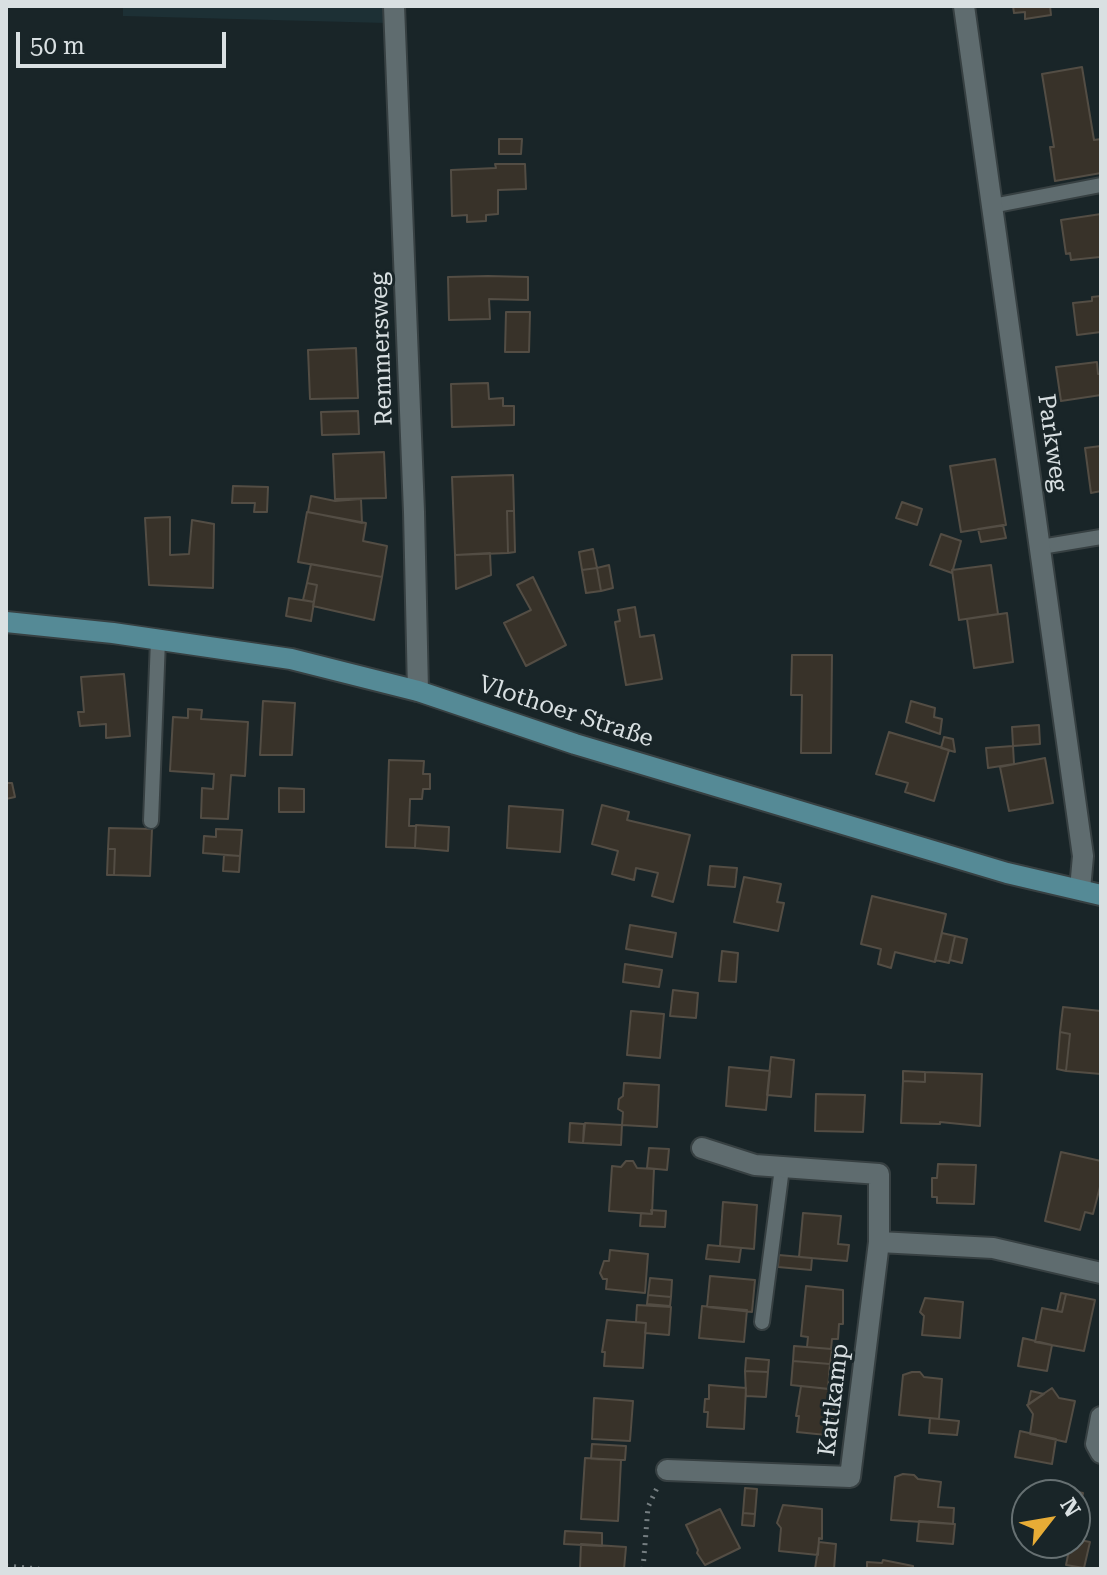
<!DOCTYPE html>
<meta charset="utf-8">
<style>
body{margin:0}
#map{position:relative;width:1107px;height:1575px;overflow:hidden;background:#192528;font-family:"Roboto Serif",serif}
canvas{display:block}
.frame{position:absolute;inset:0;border:8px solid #d9e0e2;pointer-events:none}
.north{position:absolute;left:1011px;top:1479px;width:80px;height:80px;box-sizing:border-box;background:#192528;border:2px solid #667072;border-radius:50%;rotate:59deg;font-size:22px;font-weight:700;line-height:32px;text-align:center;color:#d9e0e2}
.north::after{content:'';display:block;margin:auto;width:28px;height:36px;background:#e7ac36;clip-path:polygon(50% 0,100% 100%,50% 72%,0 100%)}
.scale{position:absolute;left:16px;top:32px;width:210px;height:36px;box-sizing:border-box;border:4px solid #d9e0e2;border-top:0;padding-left:10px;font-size:24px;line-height:28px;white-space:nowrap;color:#d9e0e2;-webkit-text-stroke:6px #192528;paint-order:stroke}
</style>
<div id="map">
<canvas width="1107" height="1575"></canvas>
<div class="frame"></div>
<div class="north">N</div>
<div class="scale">50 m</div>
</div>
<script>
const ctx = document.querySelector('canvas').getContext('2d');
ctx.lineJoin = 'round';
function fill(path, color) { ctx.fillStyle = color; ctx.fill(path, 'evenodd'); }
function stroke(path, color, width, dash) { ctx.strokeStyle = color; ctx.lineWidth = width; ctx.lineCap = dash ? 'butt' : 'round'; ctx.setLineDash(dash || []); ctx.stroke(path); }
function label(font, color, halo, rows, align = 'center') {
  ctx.font = font + ' "Roboto Serif",serif'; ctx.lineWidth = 6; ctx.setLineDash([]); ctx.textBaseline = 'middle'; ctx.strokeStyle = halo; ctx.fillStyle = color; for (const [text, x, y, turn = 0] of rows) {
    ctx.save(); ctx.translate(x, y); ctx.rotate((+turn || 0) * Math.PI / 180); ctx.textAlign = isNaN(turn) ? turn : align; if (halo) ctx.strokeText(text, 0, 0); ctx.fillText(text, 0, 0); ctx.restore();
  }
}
const built = new Path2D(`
 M123 6H385L386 23 123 16Z`);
const building = new Path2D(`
 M1013 6H1050L1051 15 1025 19V12L1014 13Z
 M1082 67 1094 140 1101 139V173L1055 181 1050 147H1054L1042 74Z
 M499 139H522L521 154H499Z
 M495 164H525L526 189 498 190V214L486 215V221L467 222V215L452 216 451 170 496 168Z
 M1101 214 1100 257 1071 260 1070 253 1066 254 1061 220Z
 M488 276 528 277V300L489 299 490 319 449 320 448 277Z
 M1101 296V332L1077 335 1073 303 1092 301V297Z
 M506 312H530L529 352H505Z
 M356 348 358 398 310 399 308 350Z
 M1097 362 1098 374H1101V395L1061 401 1056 367Z
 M488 383 489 399 503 398V406H514V425L452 427 451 384Z
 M358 411 359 434 322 435 321 412Z
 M1101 446V491L1091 493 1085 448Z
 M384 452 386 498 335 499 333 454Z
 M995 459 1006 525 961 532 950 466Z
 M513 475 514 511H507L508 553 455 555 452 477Z
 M233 486 268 487 267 512H254L255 503H232Z
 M311 496 335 501 361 499 362 523 308 512Z
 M902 502 922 509 917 525 896 518Z
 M507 511H514L515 552 508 553Z
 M307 512 366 523 363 541 387 546 382 577 298 562Z
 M170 517V555L189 554 192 520 214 524 213 588 149 585 145 518Z
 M1003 525 1006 538 981 542 978 529Z
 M941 534 961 541 952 573 930 565Z
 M593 549 597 568 582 570 579 552Z
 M490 553 491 575 456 589 455 555Z
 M311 564 382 577 374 620 313 606 317 585 307 583Z
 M609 565 613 588 601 591 597 568Z
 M991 565 998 614 959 620 952 570Z
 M597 568 601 591 586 593 582 570Z
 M533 577 566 645 526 666 504 623 531 610 517 585Z
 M307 583 317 585 314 602 303 600Z
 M289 598 314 602 311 621 286 616Z
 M635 607 640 637 654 635 662 679 626 685 615 622 620 621 618 610Z
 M1007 613 1013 662 974 668 967 619Z
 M792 655H832L831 753H801L802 695H791Z
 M124 674 130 736 106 738V724L80 726 78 712H84L81 677Z
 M263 701 295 703 292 755H260Z
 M911 701 935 708 934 717 942 719 940 734 906 722Z
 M188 709 202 710 201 719 248 722 245 776 231 775 228 819 201 818 202 788 213 789 214 774 170 771 173 717 188 718Z
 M1039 725 1040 744 1013 746 1012 727Z
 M889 732 949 750 934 801 905 792 908 783 876 774Z
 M944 737 953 739 955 752 941 748Z
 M1013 746 1014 764 988 768 986 748Z
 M1045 758 1053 803 1009 811 1000 767Z
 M389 760 424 761 423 774H430V789H423L422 799H410L409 826H416L415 848 386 847Z
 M6 783H12L15 797 6 799Z
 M279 788 304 789V812H279Z
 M602 805 629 812 627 820 690 835 673 902 652 896 658 873 636 868 634 880 612 874 618 851 592 844Z
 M509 806 563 810 560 852 507 848Z
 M416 825 449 827 448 851 415 848Z
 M109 828 152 829 150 876 114 875 115 849H108Z
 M216 829 242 830 240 856 203 853 204 836 216 837Z
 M108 849H115L114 875H107Z
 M224 855 240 856 239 872 223 871Z
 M710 866 737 868 735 887 708 885Z
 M744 877 781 884 777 902 784 903 778 931 734 922Z
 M872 896 946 914 935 962 895 952 891 968 878 964 881 949 861 944Z
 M630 925 676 933 672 957 626 949Z
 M942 933 955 936 949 963 935 960Z
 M955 936 967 939 962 963 950 960Z
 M722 951 738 953 736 982 719 981Z
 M625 964 662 970 659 987 623 982Z
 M673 990 698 993 696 1018 670 1016Z
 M1063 1007 1101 1011V1074L1066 1071 1070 1034 1060 1032Z
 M631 1011 664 1014 660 1058 627 1055Z
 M1060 1032 1070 1034 1066 1071 1057 1069Z
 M771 1057 794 1060 791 1097 767 1095Z
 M729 1067 770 1071 766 1110 726 1106Z
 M903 1071 925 1072V1082L903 1081Z
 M925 1072 982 1074 980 1126 940 1122V1124L901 1123 903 1081 925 1082Z
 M624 1083 659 1085 657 1127 622 1125 623 1112 618 1109 619 1099 623 1096Z
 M816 1094 865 1095 863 1132 815 1131Z
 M570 1123 584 1124 583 1143 569 1142Z
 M585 1123 622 1125 621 1145 583 1143Z
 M649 1148 669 1149 667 1170 647 1168Z
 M1061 1152 1101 1161V1183L1093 1214 1085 1212 1080 1230 1045 1221Z
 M626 1161H633L637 1168 654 1169 652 1214 609 1211 612 1166 621 1167Z
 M938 1164 976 1165 974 1204 937 1203V1197H932V1178H937Z
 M723 1202 757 1205 754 1249 720 1246Z
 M651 1210 666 1211 665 1227 640 1226 641 1213 652 1214Z
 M803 1213 841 1216 838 1244 849 1245 847 1261 799 1257Z
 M708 1245 741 1248 739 1262 706 1259Z
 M610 1250 648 1254 645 1293 606 1289 607 1279H603L600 1273 604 1261H609Z
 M779 1255 812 1258 811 1270 778 1267Z
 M710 1276 755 1280 752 1312 707 1307Z
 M650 1278 672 1280 671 1297 648 1295Z
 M806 1286 843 1290V1324H839L838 1339H832L831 1349 807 1347 808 1337 801 1336Z
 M1061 1293 1066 1294 1062 1312 1057 1311Z
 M1066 1294 1095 1300 1084 1351 1035 1342 1042 1308 1062 1312Z
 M648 1295 671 1297 670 1306 647 1304Z
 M925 1298 963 1302 960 1338 922 1335 924 1316 920 1312Z
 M637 1305 671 1307 669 1335 645 1333 646 1323 636 1322Z
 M702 1306 747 1310 744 1342 699 1338Z
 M607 1320 646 1323 643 1368 604 1366 605 1352H602Z
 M1023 1338 1052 1345 1047 1371 1018 1366Z
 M794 1346 832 1349 830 1364 793 1361Z
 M746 1358 769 1360 768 1372 745 1371Z
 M793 1361 830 1364 828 1389 791 1385Z
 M745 1371 768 1372 766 1397 746 1396Z
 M912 1372H920L924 1377 942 1379 939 1419 899 1415 903 1375Z
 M709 1385 746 1388 744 1429 707 1427 708 1412H704L705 1399H709Z
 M801 1386 830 1389 829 1406 834 1407 833 1419H827L826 1435 797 1432 799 1416H796Z
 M1052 1388 1059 1398 1075 1401 1066 1442 1030 1434 1033 1414 1027 1405Z
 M1031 1391 1044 1394 1028 1405Z
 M594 1398 633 1401 630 1441 592 1439Z
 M930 1418 959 1421 957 1435 929 1433Z
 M1020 1431 1056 1439 1052 1464 1015 1457Z
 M592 1444 626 1446 625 1460 591 1459Z
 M585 1458 621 1460 618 1521 581 1519Z
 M903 1474 914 1475 918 1479 941 1482 938 1507 954 1508 953 1524 891 1520 895 1477Z
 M1036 1484 1083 1493 1075 1531V1495H1034Z
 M745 1488 757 1489 755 1514 743 1513Z
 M783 1505 822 1509V1539L819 1538 818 1555 779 1551 781 1528 777 1523Z
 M720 1509 740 1548 705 1565 697 1553 698 1550 686 1525Z
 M743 1513 755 1514 754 1526 742 1525Z
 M919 1521 955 1524 953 1544 917 1541Z
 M565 1531 602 1533V1546L564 1544Z
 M1075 1539 1090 1542 1084 1568 1066 1565 1069 1550 1071 1551Z
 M819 1542 836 1544 834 1569H815Z
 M1032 1543H1073L1071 1551Z
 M581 1544 626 1547 624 1569H580Z
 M883 1560 913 1566V1569H867V1562L882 1563Z`);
const path = new Path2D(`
 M6 1566 39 1569
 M643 1569 648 1507 657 1488`);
const lane = new Path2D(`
 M992 206 1101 185
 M1041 547 1101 537
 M151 821 158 640
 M762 1322 782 1168`);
const street = new Path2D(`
 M394 6 414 512 418 691
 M964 6 1083 856 1080 889
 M879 1242 993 1248 1101 1273
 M1101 1417 1096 1444 1101 1453
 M667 1470 850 1477 879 1242V1174L755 1165 702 1148`);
const secondary = new Path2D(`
 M6 622 113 633 291 659 418 691 575 744 1007 873 1101 895`);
const streetNames = [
 ["Remmersweg",382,349,-92],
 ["Parkweg",1052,443,82],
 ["Vlothoer Straße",566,712,18],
 ["Kattkamp",834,1400,-83]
];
fill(built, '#1d3035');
fill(building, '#383229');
stroke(building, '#534d44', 2);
stroke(lane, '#374042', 18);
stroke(street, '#374042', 24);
stroke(secondary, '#374042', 24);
stroke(path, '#757e81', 5, [2, 6]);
stroke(lane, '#5f6c6f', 14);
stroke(street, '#5f6c6f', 20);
stroke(secondary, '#558a96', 20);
label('24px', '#d9e0e2', '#192528', streetNames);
</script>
